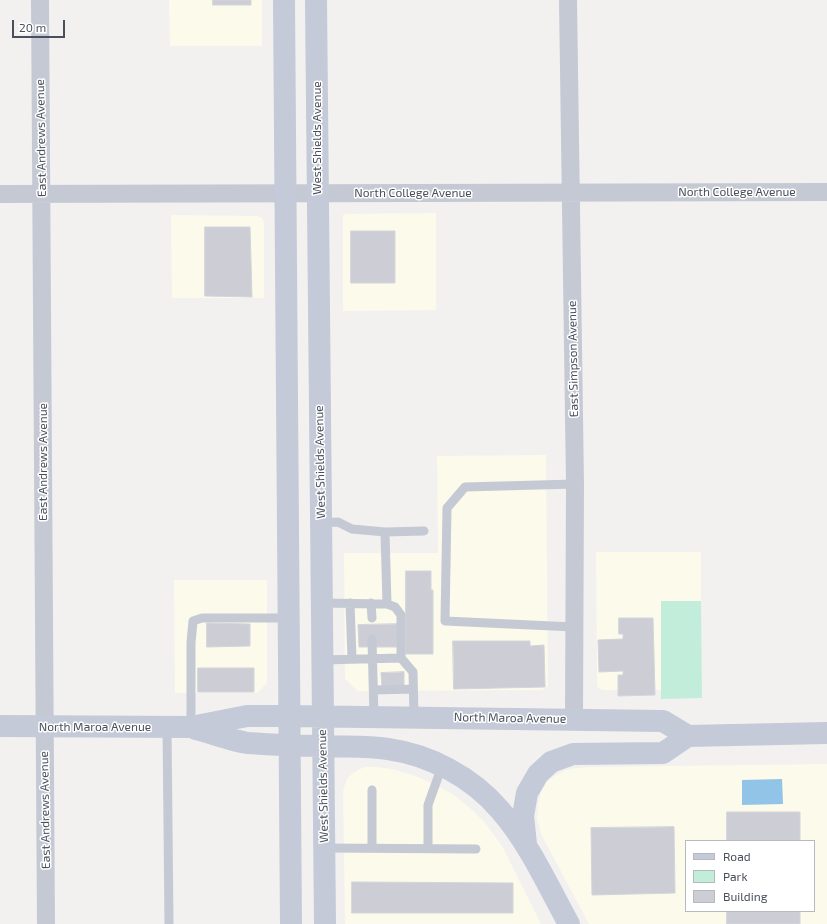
<!DOCTYPE html>
<style>
body{margin:0}
#map{position:relative;width:827px;height:924px;overflow:hidden;background:#f2f1f0;font-family:"Exo 2",sans-serif}
canvas{display:block}
.legend{position:absolute;left:685px;top:840px;width:130px;height:72px;box-sizing:border-box;background:#fff;border:1px solid #b6b9be;margin:0;padding:5px 7px;list-style:none;font-size:12px;color:#494f5c}
.legend li{display:flex;align-items:center;gap:8px;height:20px}
.legend b{width:20px;border:1px solid #b6b9be}
.scale{position:absolute;left:12px;top:20px;width:53px;height:18px;box-sizing:border-box;border:2px solid #494f5c;border-top:0;padding-left:5px;font-size:12px;line-height:14px;white-space:nowrap;color:#494f5c;-webkit-text-stroke:3px #fff;paint-order:stroke}
</style>
<div id="map">
<canvas width="827" height="924"></canvas>
<ul class="legend">
<li><b style="height:5px;background:#c4cad7"></b>Road</li>
<li><b style="height:11px;background:#c2eddb"></b>Park</li>
<li><b style="height:11px;background:#cdced5"></b>Building</li>
</ul>
<div class="scale">20 m</div>
</div>
<script>
const ctx = document.querySelector('canvas').getContext('2d');
ctx.lineJoin = 'round';
function fill(path, color) { ctx.fillStyle = color; ctx.fill(path, 'evenodd'); }
function stroke(path, color, width, dash) { ctx.strokeStyle = color; ctx.lineWidth = width; ctx.lineCap = dash ? 'butt' : 'round'; ctx.setLineDash(dash || []); ctx.stroke(path); }
function label(font, color, halo, rows, align = 'center') {
  ctx.font = font + ' "Exo 2",sans-serif'; ctx.lineWidth = 3; ctx.setLineDash([]); ctx.textBaseline = 'middle'; ctx.strokeStyle = halo; ctx.fillStyle = color; for (const [text, x, y, turn = 0] of rows) {
    ctx.save(); ctx.translate(x, y); ctx.rotate((+turn || 0) * Math.PI / 180); ctx.textAlign = isNaN(turn) ? turn : align; if (halo) ctx.strokeText(text, 0, 0); ctx.fillText(text, 0, 0); ctx.restore();
  }
}
const commercial = new Path2D(`
 M169 0H262V46H170Z
 M436 213V310L343 311V215L346 214Z
 M171 215 257 216 262 218 264 222V298H172Z
 M546 455 548 686 542 690 358 691 345 679 344 553H438L437 456Z
 M596 552H701V601H661V690H603L598 688 597 684Z
 M174 580H267V683L257 693H175Z
 M827 764V924H589L542 836 537 820 538 804 541 792 547 782 554 776 569 769 588 767ZM686 841H814V911H686Z
 M364 767H375L392 769 413 775 434 784 454 795 471 809 486 824 502 846 541 924H345L343 791 347 779 353 773Z`);
const green = new Path2D(`
 M661 601H701L702 698 661 699Z`);
const water = new Path2D(`
 M782 779 783 804 742 805V780Z`);
const building = new Path2D(`
 M213 0H251V5H213Z
 M205 227H250L252 297 205 296Z
 M351 231H395V283H351Z
 M406 571H431V590H433V654H406Z
 M619 618H653L655 695 618 696V675H623V671L599 672 598 640 623 639V634H619Z
 M207 623 250 624V646L207 647Z
 M399 624V647H359L358 625Z
 M453 641H530V646L544 645 545 687 454 689Z
 M198 668H254V692H198Z
 M404 672V687H382L381 673Z
 M727 812H800V841H727Z
 M674 827 675 893 592 895 591 828Z
 M352 882 513 883V913H352Z
 M727 911H800V924H727Z`);
const lane = new Path2D(`
 M321 523 338 522 352 529 385 532 424 531
 M385 532 387 604
 M322 603 387 604 395 607 401 615V658L322 660
 M350 603 352 659
 M371 603 372 618
 M574 627 445 621 447 508 465 487 575 484
 M372 639 374 717
 M401 658 413 672 414 717
 M374 690 413 689
 M167 727 169 924
 M191 727V643L193 621 202 618H289
 M372 790V848
 M324 848 476 849
 M428 848V805L442 766`);
const street = new Path2D(`
 M40 0 46 924
 M568 0 575 484 574 719
 M0 194 827 192`);
const secondary = new Path2D(`
 M284 0 291 924
 M316 0 325 924
 M0 726 191 727 247 716H290L663 721 688 736 827 733
 M196 729C212 733 233 741 248 743 274 745 299 746 324 746 345 747 367 746 388 749 430 755 472 777 500 810 529 843 548 886 569 924
 M526 844 523 816 527 793 538 774 551 762 573 754 663 753 688 736`);
const streetNames = [
 ["East Andrews Avenue",41,138,-91],
 ["West Shields Avenue",317,138,-90],
 ["North College Avenue",737,192],
 ["North College Avenue",413,193],
 ["East Simpson Avenue",573,359,-91],
 ["East Andrews Avenue",43,462,-90],
 ["West Shields Avenue",320,462,-91],
 ["North Maroa Avenue",510,718,1],
 ["North Maroa Avenue",95,727],
 ["West Shields Avenue",323,786,-91],
 ["East Andrews Avenue",45,810,-91]
];
fill(commercial, '#fbfaeb');
fill(green, '#c2eddb');
fill(water, '#91c4e7');
fill(building, '#cdced5');
stroke(building, '#d4d5db', 1);
stroke(lane, '#c5c9d4', 9);
stroke(street, '#c5c9d4', 18);
stroke(secondary, '#c4cad7', 22);
label('12px', '#494f5c', '#fff', streetNames);
</script>
